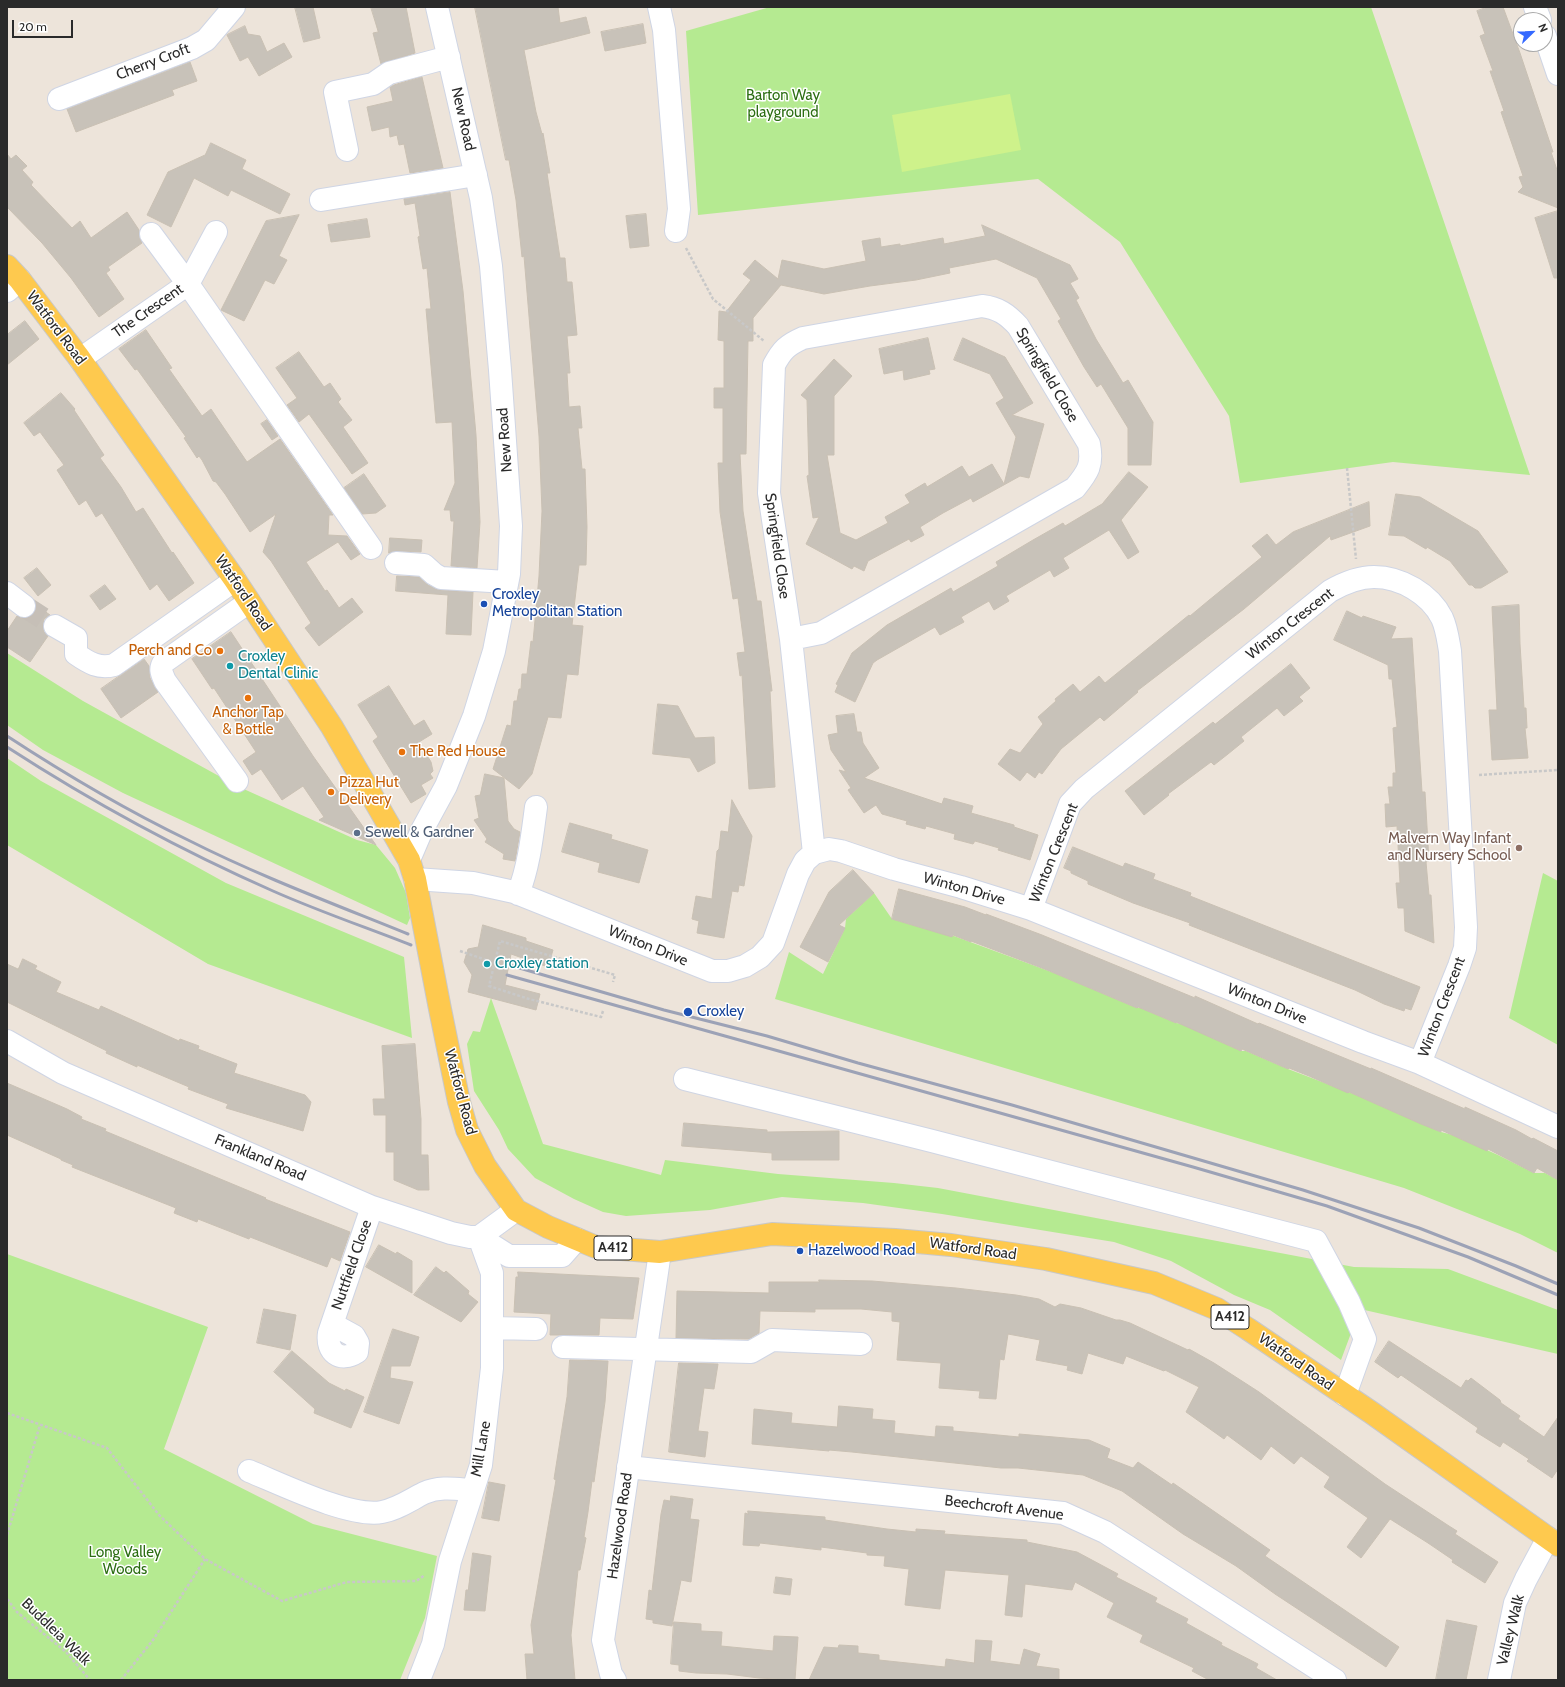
<!DOCTYPE html>
<style>
body{margin:0}
#map{position:relative;width:1565px;height:1687px;overflow:hidden;background:#ede4da;font-family:Cabin,sans-serif}
canvas{display:block}
.frame{position:absolute;inset:0;border:8px solid #2a2a2a;pointer-events:none}
.north{position:absolute;left:1513px;top:12px;width:40px;height:40px;box-sizing:border-box;background:#fff;border:1px solid #aaa;border-radius:50%;rotate:67deg;font-size:11px;font-weight:700;line-height:16px;text-align:center;color:#2a2a2a}
.north::after{content:'';display:block;margin:auto;width:14px;height:18px;background:#3569ff;clip-path:polygon(50% 0,100% 100%,50% 72%,0 100%)}
.scale{position:absolute;left:12px;top:20px;width:61px;height:18px;box-sizing:border-box;border:2px solid #2a2a2a;border-top:0;padding-left:5px;font-size:12px;line-height:14px;white-space:nowrap;color:#2a2a2a;-webkit-text-stroke:3px #fff;paint-order:stroke}
</style>
<div id="map">
<canvas width="1565" height="1687"></canvas>
<div class="frame"></div>
<div class="north">N</div>
<div class="scale">20 m</div>
</div>
<script>
const ctx = document.querySelector('canvas').getContext('2d');
ctx.lineJoin = 'round';
function fill(path, color) { ctx.fillStyle = color; ctx.fill(path, 'evenodd'); }
function stroke(path, color, width, dash) { ctx.strokeStyle = color; ctx.lineWidth = width; ctx.lineCap = dash ? 'butt' : 'round'; ctx.setLineDash(dash || []); ctx.stroke(path); }
function label(font, color, halo, rows, align = 'center') {
  ctx.font = font + ' Cabin,sans-serif'; ctx.lineWidth = 3; ctx.setLineDash([]); ctx.textBaseline = 'middle'; ctx.strokeStyle = halo; ctx.fillStyle = color; for (const [text, x, y, turn = 0] of rows) {
    ctx.save(); ctx.translate(x, y); ctx.rotate((+turn || 0) * Math.PI / 180); ctx.textAlign = isNaN(turn) ? turn : align; if (halo) ctx.strokeText(text, 0, 0); ctx.fillText(text, 0, 0); ctx.restore();
  }
}
const green = new Path2D(`
 M770 7H1371L1530 475 1393 462 1240 483 1229 416 1120 242 1038 179 698 215 686 31Z
 M7 653 83 701 237 786 357 840 376 845 395 868 406 893 410 918 407 925 123 793 43 750 7 725Z
 M7 758 41 781 226 883 404 957 412 1038 208 964 7 845Z
 M1543 873 1558 881V1045L1509 1018Z
 M874 893 892 919 952 936H954L1057 974 1137 1008H1141L1176 1023 1183 1024 1241 1051H1246L1288 1069 1359 1096 1441 1132 1453 1135 1498 1155 1534 1173H1545L1558 1180V1253L1520 1234 1404 1188 775 999 789 952 823 974 845 928 846 919Z
 M491 998 543 1144 661 1175 665 1160 778 1174 894 1183 938 1188 1354 1267 1448 1269 1558 1310V1354L1360 1309 1341 1360 1270 1310 1234 1295 1171 1261 1114 1242 942 1214 863 1203 782 1197 710 1210 626 1216 603 1212 574 1199 535 1178 508 1149 499 1130 474 1091 467 1044 473 1031 480 1032Z
 M7 1254 208 1327 164 1449 313 1524 437 1556 425 1618 400 1680H7Z`);
const pitch = new Path2D(`
 M1010 94 1021 150 902 172 892 115Z`);
const building = new Path2D(`
 M295 7H313L320 38 304 42Z
 M371 7H406L415 53 381 64 373 33 378 32Z
 M475 7H558L560 23 586 17 590 33 524 50 536 112 542 134 543 133 550 173H547L560 258H565L567 282H572L577 335 567 336 570 373H567L569 407 580 406 582 428H578L582 469H585L587 527 586 565H579L572 625 583 626 578 675 567 674 561 718 548 717 532 774 519 789 493 769 507 725 511 726 514 701H517L519 689H521L522 674H527L531 641 533 642 539 576 542 511 539 436 524 256 522 257 516 200 509 160H506Z
 M1488 7H1503L1520 53 1553 152H1551L1558 173V208L1518 192 1523 187 1519 177 1523 176 1501 112 1504 111 1490 71H1493L1480 36 1485 34 1477 11Z
 M643 24 646 43 605 51 601 32Z
 M245 26 248 34 260 36 267 52 284 43 292 57 259 76 248 57 240 61 227 35Z
 M190 62 197 81 172 90 174 95 76 132 67 109Z
 M422 77 443 168 410 173 404 144 399 145 397 135 390 137 389 127 372 131 367 107 393 101 390 87 394 85Z
 M211 143 246 160 242 169 290 194 280 214 231 190 228 196 194 178 171 227 147 215 168 172 205 155Z
 M7 154 11 159 16 155 27 166 22 170 33 182 31 185 72 228 80 221 91 238 127 212 139 230V236L142 243 108 267 110 270 106 273 124 299 99 317 71 278 42 243 7 207Z
 M450 192 463 291 476 435 480 522 477 568 451 566 454 521H451L450 510H444L455 483 452 422 436 423 426 309H431L427 268 423 269 418 237 420 236 415 203 405 205 404 199Z
 M1558 211V278H1554L1535 218Z
 M646 214 649 246 630 248 626 216Z
 M299 215 279 256 287 260 274 284 265 280 244 321 221 310 266 221Z
 M367 219 370 237 331 242 328 225Z
 M982 225 1070 265 1078 279 1070 283 1079 298 1076 300 1096 339 1123 383 1128 380 1153 422 1151 465H1128V428L1101 384 1097 387 1084 367 1058 321 1061 319 1037 278 996 259 949 268 950 273 916 280 870 286 824 294 781 285 753 318V341H748L746 454H740L743 511 757 601H761L772 691H770L775 787 749 789 742 675 740 676 737 653 745 652 738 598 733 599 720 512 718 463H723V408H714V388H724V341L718 340 719 311 726 312 751 280 743 274 755 260 778 279 782 260 824 269 866 261 862 241 880 238 881 247 900 244V246L943 238 944 244 985 236Z
 M25 321 39 339 7 365V335Z
 M146 330 172 368 169 369 202 416 211 409 247 462 280 439 333 515H329L328 535 347 536 360 554 351 560 338 542 306 562 325 591 327 590 339 608 352 598 363 612 319 646 305 628 311 623 271 561 263 552 276 514 250 532 225 494 216 482 213 481 202 460 199 456 197 458 184 438 186 437 137 369 135 370 119 349Z
 M928 338 935 369 929 370 930 374 904 380 903 370 884 374 879 349Z
 M963 338 1005 357 1033 403 1012 415 1044 424 1029 478 1020 476 973 502 971 498 943 513 920 527 924 535 911 542 909 539 868 561 864 571 854 566 852 569 806 544 819 517 813 518 807 476 809 475 807 400 801 395 834 359 852 376 834 396V455H827L840 533 856 540 888 523 885 517 910 503 905 495 925 483 927 487 962 466 969 477 992 464 1004 484 1016 437 996 403 1004 398 990 374 954 360Z
 M299 352 324 387 330 383 341 399 338 402 352 420 343 427 368 463 352 474 309 414 299 422 287 405 297 398 276 368Z
 M61 393 75 409 74 410 104 455 100 458 121 487 136 512 143 508 172 553 173 552 194 583 169 601 157 584 150 590 102 513 96 517 86 500 79 505 57 470 64 465 40 432 34 436 24 423Z
 M267 420 278 436 272 440 261 424Z
 M1129 472 1148 487 1121 520 1139 552 1128 559 1109 530 1063 558 1069 568 1054 577 1050 570 1006 596 1009 601 994 610 989 601 961 617 964 622 940 635 935 627 877 660 873 663 855 702 835 692 838 685 836 684 852 653 887 625 951 588 953 592 998 566 996 562 1033 540 1063 523 1065 526 1102 504Z
 M364 474 386 506 376 513 362 514 344 488Z
 M1396 494 1420 497 1478 531 1508 572 1481 588H1475L1472 585H1469L1450 561 1427 547 1426 549 1404 536 1389 535Z
 M1369 502 1370 526 1331 540 1330 536 1244 609 1137 691 1138 692 1104 721 1100 717 1061 749 1042 774 1039 772 1035 778 1027 772 1020 781 998 764 1010 749 1020 753 1043 724 1038 717 1056 701 1055 699 1073 684 1080 692 1099 676 1105 683 1189 615 1190 616 1208 601 1262 557 1252 546 1267 534 1276 545 1293 532Z
 M390 538 422 540 421 552 397 551 389 553Z
 M37 568 51 585 38 596 24 578Z
 M397 576 419 577 428 585 440 590 473 592 471 635 446 634 448 595 396 591Z
 M105 585 116 599 100 610 90 596Z
 M36 605 50 615 44 619 43 626 44 632 48 636 30 662 7 647V631L17 616 23 618 29 617 34 614Z
 M1519 605 1520 644 1524 708H1526L1527 728H1525L1528 758 1492 760 1489 710H1497L1492 607Z
 M1347 611 1362 618 1363 616 1396 627 1391 639 1412 638 1422 792H1425L1429 861 1426 862 1429 895H1431L1434 943 1405 931 1404 908H1398L1396 883H1400L1397 826 1386 827 1385 804H1390L1388 787H1393V773H1396L1393 728 1397 727 1392 679H1389L1388 665 1334 640Z
 M231 632 313 756 376 845 319 820 324 817 303 786 282 800 261 769 252 775 243 761 256 752 214 688 212 689 192 659Z
 M144 659 149 666 150 678 158 692 121 718 101 689Z
 M1291 664 1310 688 1299 697 1303 701 1284 716 1277 708 1241 737 1244 741 1228 754 1214 765 1211 762 1168 794 1169 795 1144 815 1125 791 1213 722 1215 724Z
 M389 686 414 726 424 720 432 734 419 742 431 762 433 771 430 774 433 778 421 785 426 794 411 803 373 741 378 737 358 705Z
 M658 704 678 706 695 738 714 737 715 763 698 772 690 758 653 754Z
 M854 714 857 732H861L863 743 879 768 864 778 942 804 944 798 973 806 971 813 1014 825V827L1038 835 1030 860 998 850 999 848 975 841 973 844 954 839 955 834 926 826 925 829 906 824 907 821 882 814 876 805 864 813 848 790 851 788 839 770 846 772 831 750 828 735 838 733 836 716Z
 M485 774 504 778 508 821 514 829 520 832 515 861 503 859 504 854 485 842 487 839 474 820 479 818 475 796 480 795Z
 M732 800 752 836 744 886 739 885 738 892 732 891 724 938 697 933 699 921 692 919 696 896 712 899 717 851 719 849 721 831 728 832Z
 M570 823 612 835 611 839 648 850 639 883 598 872 600 863 562 852Z
 M1073 847 1123 867 1125 863 1155 874 1153 879 1191 893 1190 896 1420 987 1411 1010 1405 1008 1404 1011 1384 1004 1355 990 1189 925 1190 923 1133 903 1088 884V881L1071 873V871L1064 868Z
 M853 870 874 893 839 925 845 928 828 962 800 947 829 892Z
 M899 889 965 907 986 915V914L1042 935 1195 998V996L1258 1024 1259 1023 1371 1069V1068L1465 1109V1107L1516 1130 1532 1139 1533 1138 1558 1151V1180L1537 1168 1534 1173 1488 1149 1487 1151 1441 1130V1132L1421 1124 1349 1092 1348 1093 1309 1076 1289 1068 1288 1069 1242 1049 1241 1051 1176 1022V1023L1138 1007 1137 1008 1047 970 971 941V942L953 935 952 937 892 919Z
 M483 925 526 938V941L553 950 548 967 511 954 505 985 540 994 536 1010 468 992 472 975 464 962 468 949 478 947Z
 M23 959 37 966 35 969 61 982 56 992 99 1010 101 1006 179 1041 180 1039 199 1046 198 1049 237 1064 234 1073 305 1095 311 1102 303 1131 226 1108 228 1104 188 1089 189 1087 137 1065V1067L106 1053 107 1051 7 1002V964L18 969Z
 M415 1044 421 1119V1155H428L429 1190H418L394 1180V1152H386V1115H374L373 1099H385L382 1046Z
 M7 1083 67 1109 82 1117 81 1119 106 1129 105 1131 266 1198 265 1199 350 1232 340 1261 331 1257 327 1267 250 1237 249 1239 198 1219 197 1222 174 1213 176 1208 72 1167 73 1165 61 1160V1159L7 1135Z
 M684 1123 767 1130V1132L839 1131V1160H772V1153L682 1146Z
 M379 1245 396 1254 397 1252 412 1261V1293L366 1267Z
 M436 1267 444 1273 446 1271 469 1291 468 1294 478 1302 461 1322 414 1295Z
 M518 1272 639 1278 633 1319 600 1318 599 1335H550L551 1314 514 1312 516 1277H518Z
 M819 1280 872 1281 956 1288 1016 1295 1039 1299 1055 1307 1060 1304 1081 1308 1116 1320H1120L1130 1323 1188 1350 1189 1349 1214 1363 1259 1392 1385 1484 1449 1526 1457 1531 1455 1534 1498 1562 1485 1583 1452 1562 1453 1560 1428 1543 1390 1519 1361 1558 1347 1547 1368 1518 1324 1487 1330 1477 1301 1456 1294 1464 1271 1446 1261 1460 1227 1435 1224 1439 1186 1412 1199 1387 1165 1370 1164 1371 1126 1356 1123 1364 1088 1353 1082 1374 1067 1370 1068 1366 1036 1360 1040 1340 1008 1334 1004 1360 1000 1359 996 1399 979 1398 980 1391 939 1388 941 1363 897 1360 900 1322 892 1321V1312L861 1309H815V1312L760 1311 759 1333 749 1339 676 1338 677 1291 769 1293V1282H819Z
 M264 1309 296 1315 290 1350 257 1343Z
 M393 1329 419 1337 410 1366H391L390 1378 413 1382 399 1424 364 1412Z
 M1389 1341 1461 1388 1466 1380 1468 1381 1471 1378 1500 1400 1501 1403 1520 1416 1518 1419 1544 1437 1558 1417V1469L1552 1478 1527 1461 1529 1459 1503 1442 1500 1447 1476 1432 1478 1428 1401 1375 1398 1378 1375 1362Z
 M292 1351 329 1383 345 1391 346 1389 364 1397 351 1428 314 1413 315 1409 274 1372Z
 M570 1360 608 1361 605 1402 594 1482 592 1481 588 1512 584 1537 586 1538 580 1570H578L571 1635 575 1680H527L525 1654H534L531 1625 556 1480 554 1479 567 1397Z
 M679 1363 718 1364 714 1389 704 1388 698 1431 708 1432 705 1457 669 1452Z
 M839 1406 873 1409 872 1419 895 1421 894 1433 935 1437 936 1426 953 1427V1431L977 1433 1019 1437V1434L1089 1440 1110 1449 1107 1458 1133 1468 1138 1462 1172 1485 1173 1483 1270 1550 1265 1556 1399 1647 1386 1667 1275 1594 1236 1566 1183 1534 1122 1491 1083 1475 1018 1468H1001L852 1452 829 1450V1451L752 1444 754 1409 792 1413 791 1423 837 1427Z
 M489 1482 505 1485 499 1521 482 1518Z
 M671 1496 693 1499 690 1519 699 1520 691 1582 681 1580 672 1626 653 1623V1620L646 1619 649 1590 652 1591 661 1514 664 1500 670 1501Z
 M748 1511 825 1517V1520L887 1529 916 1532V1529L945 1531 944 1534 1027 1540V1542L1077 1552 1118 1574 1116 1577 1157 1598 1155 1602 1188 1619 1186 1623 1222 1643 1221 1645 1258 1664 1256 1668 1277 1680H1209L1192 1671 1194 1668 1140 1642 1143 1635 1107 1617 1114 1603 1075 1582 1072 1590 1025 1584 1022 1617 1005 1615 1009 1575 945 1570 940 1609 905 1605 909 1569 884 1566 885 1556 867 1555V1553L821 1547V1550L760 1543 759 1546 743 1545 745 1513 748 1514Z
 M473 1553 491 1556 485 1611 464 1610 466 1590H468Z
 M776 1577 792 1579 790 1595 774 1593Z
 M1447 1620 1477 1626 1466 1680H1436Z
 M674 1622 701 1624V1631L722 1632 721 1646 773 1651 774 1636 798 1637 795 1680 759 1678 727 1674 696 1673 679 1671V1665L671 1664Z
 M976 1640 992 1641 990 1661 1020 1665 1024 1649 1040 1654 1036 1666 1059 1669V1680H809L824 1647 838 1648 839 1645 858 1646V1653L879 1655V1660L945 1667 946 1659 974 1663Z`);
const minorTunnel = new Path2D(`
 M24 606 55 626`);
const path = new Path2D(`
 M686 248 713 299 764 341
 M1347 468 1356 559
 M1479 775 1558 770
 M460 951 495 963
 M603 1011 601 1017 529 999 489 986 500 941 615 975 613 982
 M7 1413 107 1448 159 1515 205 1559 282 1601 347 1582 416 1581 425 1575
 M7 1535 40 1425
 M7 1599 17 1612 66 1652 90 1680
 M121 1680 153 1640 205 1559`);
const minor = new Path2D(`
 M659 7 664 30 679 209 676 231
 M1535 7 1540 20
 M1545 36 1558 74
 M59 99 192 48 206 40 234 7
 M347 150 335 92 373 84 389 73 449 57
 M321 200 476 175
 M151 234 188 284 371 548
 M7 291 20 280
 M80 359 188 284 216 232
 M396 563 424 565 434 574 441 578 507 582
 M7 593 24 606
 M55 626 76 638V654C89 663 99 669 114 665L235 580
 M791 639 821 633 1075 488C1088 472 1093 465 1089 444L1018 326C1007 314 998 308 982 306L803 338C787 345 782 350 774 365L769 493 791 639 814 853
 M237 781 165 681C162 674 159 669 164 662L249 602
 M409 860 421 832 446 786 474 716 494 651 509 574 511 526 500 370 491 266 481 198 437 7
 M415 879 473 883 514 892 712 971H728L745 966 760 957 773 943 798 874 805 861 814 853 829 849 841 851 894 869 961 887 1031 909 1363 1042 1420 1063 1558 1127
 M518 894C529 866 532 837 536 807
 M1031 909 1070 804 1084 789 1330 591C1344 583 1358 577 1374 577 1401 577 1430 594 1442 618 1447 629 1448 640 1450 651L1466 927 1465 948 1459 966 1420 1063
 M7 1041 63 1073 372 1207 451 1233 470 1237H479L516 1210
 M685 1079 932 1141 1316 1241 1349 1302 1365 1339 1345 1395
 M479 1237 509 1256H562L577 1239
 M332 1324 354 1336 358 1343 357 1352C340 1363 326 1352 329 1333L372 1207
 M492 1328 536 1329
 M563 1347 751 1352 772 1340 861 1344
 M628 1467 1063 1513 1105 1532 1335 1680
 M249 1471C281 1484 350 1518 382 1512 398 1509 410 1500 424 1493 440 1486 456 1489 472 1490
 M419 1680 433 1644 450 1561 481 1465 492 1368V1273L479 1237
 M615 1680 611 1674 603 1640 660 1252
 M1499 1680 1515 1603 1526 1579 1548 1538`);
const major = new Path2D(`
 M7 266 20 280 80 359 235 580 332 727 409 860 415 879 440 1009 459 1102 467 1130 485 1166 516 1210 548 1227 596 1247 660 1252 772 1234 895 1240 951 1245 1046 1259 1154 1283 1217 1309 1248 1329 1372 1413 1558 1545`);
const rail = new Path2D(`
 M7 736C65 774 126 810 188 840 259 876 334 904 408 934
 M7 747C92 802 180 850 273 891 318 911 365 927 411 945
 M509 965 664 1010 767 1036 858 1063 1012 1105 1303 1190 1419 1228 1516 1266 1558 1284
 M507 975 1193 1167 1327 1206 1468 1257 1558 1295`);
const markers = [
 [484,604,4,"#1a4fb4"],
 [220,651,4,"#e8710a"],
 [230,666,4,"#0f9aa8"],
 [248,698,4,"#e8710a"],
 [402,752,4,"#e8710a"],
 [331,792,4,"#e8710a"],
 [357,833,4,"#5c6f8a"],
 [1519,848,4,"#8d6e63"],
 [487,964,4,"#0f9aa8"],
 [688,1012,5,"#1a4fb4"],
 [800,1251,4,"#1a4fb4"]
];
const shields = [
 [613,1248,38],
 [1230,1317,38]
];
const shieldNames = [
 ["A412",613,1248],
 ["A412",1230,1317]
];
const streetNames = [
 ["Cherry Croft",153,62,-21],
 ["New Road",463,119,77],
 ["The Crescent",148,311,-35],
 ["Watford Road",56,328,53],
 ["Springfield Close",1047,375,59],
 ["New Road",505,440,-94],
 ["Springfield Close",777,546,82],
 ["Watford Road",243,593,56],
 ["Winton Crescent",1290,624,-38],
 ["Winton Crescent",1054,853,-68],
 ["Winton Drive",964,889,16],
 ["Winton Drive",648,946,22],
 ["Winton Drive",1267,1004,22],
 ["Winton Crescent",1442,1007,-69],
 ["Watford Road",460,1092,75],
 ["Frankland Road",260,1158,23],
 ["Watford Road",973,1249,8],
 ["Nuttfield Close",352,1265,-71],
 ["Watford Road",1296,1362,35],
 ["Mill Lane",481,1449,-80],
 ["Beechcroft Avenue",1004,1508,7],
 ["Hazelwood Road",620,1526,-82],
 ["Valley Walk",1511,1630,-76],
 ["Buddleia Walk",56,1632,44]
];
const parkNames = [
 ["Barton Way",783,96],
 ["playground",783,113],
 ["Long Valley",125,1553],
 ["Woods",125,1570]
];
const transitNames = [
 ["Croxley",492,595],
 ["Metropolitan Station",492,612],
 ["Croxley",697,1012],
 ["Hazelwood Road",808,1251]
];
const foodNames = [
 ["Perch and Co",212,651,"right"],
 ["Anchor Tap",248,713,"center"],
 ["& Bottle",248,730,"center"],
 ["The Red House",410,752],
 ["Pizza Hut",339,783],
 ["Delivery",339,800]
];
const cultureNames = [
 ["Croxley",238,657],
 ["Dental Clinic",238,674],
 ["Croxley station",495,964]
];
const serviceNames = [
 ["Sewell & Gardner",365,833]
];
const educationNames = [
 ["Malvern Way Infant",1511,839],
 ["and Nursery School",1511,856]
];
fill(green, '#b5ea91');
fill(pitch, '#cef28b');
fill(building, '#c8c2b9');
stroke(building, '#c9c0b3', 1);
stroke(minorTunnel, '#c6bfb7', 22, [22, 11]);
stroke(minor, '#cfd5e4', 24);
stroke(major, '#c8c8c8', 24);
stroke(path, '#c8c8c8', 2.5, [3, 2]);
stroke(minor, '#fff', 22);
stroke(major, '#fec94e', 22);
stroke(rail, '#9ca2b6', 3);
for (const [x, y, r, color] of markers) { const dot = new Path2D(); dot.arc(x, y, r, 0, 2 * Math.PI); ctx.fillStyle = color; ctx.fill(dot); stroke(dot, '#fff', 1.5); }
for (const [x, y, w] of shields) { const box = new Path2D(); box.roundRect(x - w / 2, y - 12, w, 24, 3); ctx.fillStyle = '#fff'; ctx.fill(box); stroke(box, '#2a2a2a', 1); }
label('bold 14px', '#2a2a2a', null, shieldNames);
label('15px', '#2a2a2a', '#fff', streetNames);
label('15px', '#2c6e13', '#fff', parkNames);
label('15px', '#164399', '#fff', transitNames, 'left');
label('15px', '#c56008', '#fff', foodNames, 'left');
label('15px', '#0d838f', '#fff', cultureNames, 'left');
label('15px', '#4e5e75', '#fff', serviceNames, 'left');
label('15px', '#785e54', '#fff', educationNames, 'right');
</script>
